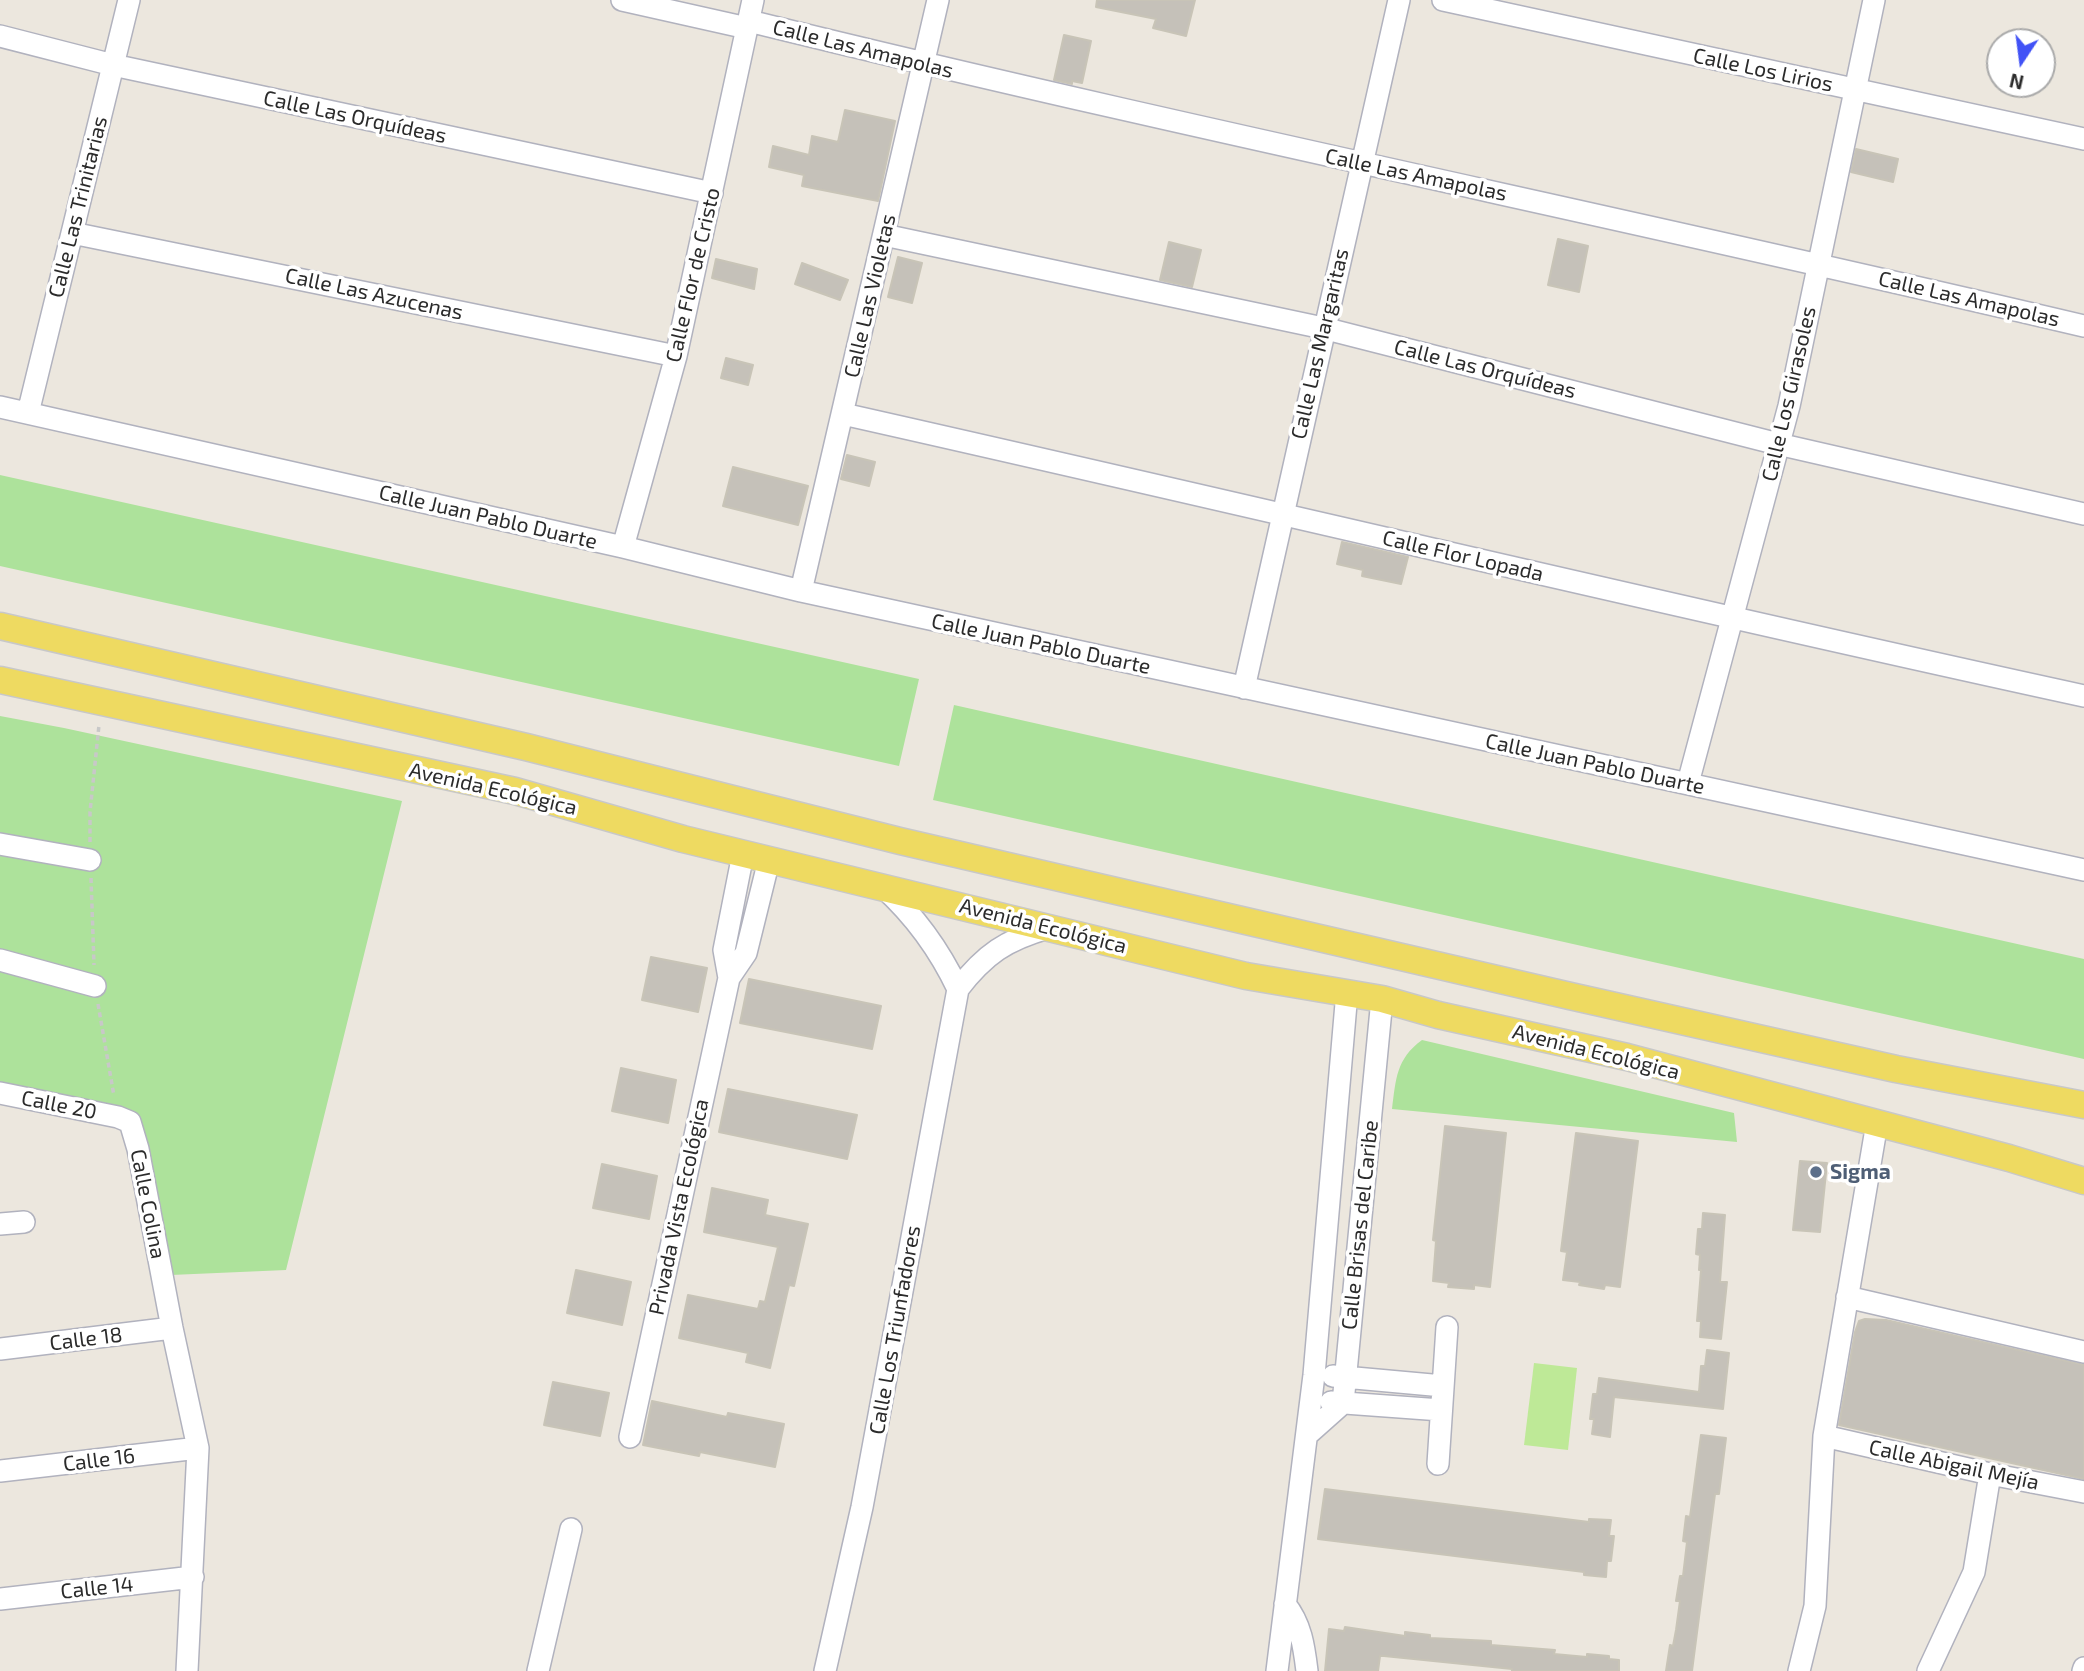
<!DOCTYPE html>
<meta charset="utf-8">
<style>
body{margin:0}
#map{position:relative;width:2084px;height:1671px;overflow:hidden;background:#ece7de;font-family:"Exo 2",sans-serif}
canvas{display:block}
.north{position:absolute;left:1986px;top:28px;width:70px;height:70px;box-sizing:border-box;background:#fff;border:2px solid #aaa;border-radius:50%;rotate:193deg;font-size:19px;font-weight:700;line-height:28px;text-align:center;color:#2b2b2b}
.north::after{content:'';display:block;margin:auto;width:24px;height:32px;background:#4152f6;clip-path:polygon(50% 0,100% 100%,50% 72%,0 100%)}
</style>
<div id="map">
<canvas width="2084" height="1671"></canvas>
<div class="north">N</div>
</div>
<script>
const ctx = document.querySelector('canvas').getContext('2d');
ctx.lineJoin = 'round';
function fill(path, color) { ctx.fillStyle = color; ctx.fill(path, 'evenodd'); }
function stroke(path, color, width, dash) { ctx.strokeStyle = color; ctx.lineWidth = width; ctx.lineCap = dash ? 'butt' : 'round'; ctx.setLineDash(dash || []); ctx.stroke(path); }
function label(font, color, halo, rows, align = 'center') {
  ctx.font = font + ' "Exo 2",sans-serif'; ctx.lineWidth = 7; ctx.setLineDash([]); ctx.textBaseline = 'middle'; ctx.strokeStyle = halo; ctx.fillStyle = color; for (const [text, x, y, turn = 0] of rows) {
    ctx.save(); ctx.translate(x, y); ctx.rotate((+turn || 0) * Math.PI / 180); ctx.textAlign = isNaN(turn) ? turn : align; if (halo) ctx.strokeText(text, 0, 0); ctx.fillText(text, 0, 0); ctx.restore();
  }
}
const green = new Path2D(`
 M0 475 919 679 899 766 0 566Z
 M954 705 2084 959V1059L933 800Z
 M0 716 64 728 402 801 286 1270 171 1275 141 1132 0 1085Z
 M1422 1040 1734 1113 1737 1142 1392 1109C1396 1079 1396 1059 1422 1040Z`);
const pitch = new Path2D(`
 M1534 1363 1577 1368 1568 1450 1524 1445Z`);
const building = new Path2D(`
 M1097 0H1195L1186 36 1153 28 1156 19 1096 7Z
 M1064 35 1091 41 1082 83 1072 81V84L1054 80Z
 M845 110 895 121 878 201 802 186 804 175 769 167 773 146 809 155 812 136 838 142Z
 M1856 149 1898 159 1893 182 1851 172Z
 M1558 239 1588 246 1579 292 1548 285Z
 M1169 242 1201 250 1192 287 1160 280Z
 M898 257 922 263 912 303 888 297Z
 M716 259 757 269 754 289 712 278Z
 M802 263 848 280 840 300 795 284Z
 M726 358 753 365 748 385 721 378Z
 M847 455 875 462 869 486 841 479Z
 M733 467 808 486 798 525 723 506Z
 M1342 542 1408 557 1401 584 1362 576 1363 570 1337 564Z
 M651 957 707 968 698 1012 642 1000Z
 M749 979 881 1006 872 1049 740 1023Z
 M621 1068 676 1080 668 1123 612 1111Z
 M728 1089 857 1115 847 1159 719 1132Z
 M1445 1126 1506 1133 1490 1287 1474 1285V1289L1448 1287 1449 1283 1433 1281 1436 1241 1433 1240Z
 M1576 1133 1638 1141 1620 1287 1605 1285 1604 1289 1579 1285 1580 1282 1563 1280 1567 1252 1561 1251Z
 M1800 1161 1827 1163 1820 1232 1793 1230Z
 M602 1164 657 1176 649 1219 593 1208Z
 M712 1188 768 1200 765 1215 808 1224 794 1286 789 1285 770 1368 746 1362 748 1353 679 1338 688 1295 758 1309 760 1301 765 1302 778 1247 704 1232Z
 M1703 1213 1725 1215 1720 1282H1727L1721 1339 1700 1337 1701 1321H1697L1701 1270H1699L1700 1255 1696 1254 1698 1229H1702Z
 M576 1270 631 1282 622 1325 567 1313Z
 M1865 1319 1886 1320 2084 1365V1479L1839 1425 1855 1332 1859 1321Z
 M1707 1350 1729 1353 1723 1409 1614 1397 1610 1437 1592 1434 1594 1419H1590L1593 1394H1597L1599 1378 1699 1392 1701 1366H1705Z
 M553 1382 609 1393 600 1436 544 1425Z
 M652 1401 727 1417 728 1413 784 1424 775 1467 700 1452 699 1456 643 1445Z
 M1701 1435 1726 1438 1719 1494H1715L1692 1671H1666L1670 1645 1673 1646 1676 1630 1680 1601H1676L1680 1576H1683L1687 1542 1683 1541 1686 1516 1690 1517Z
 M1325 1489 1589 1522V1519L1611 1520 1609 1536H1614L1611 1561H1607L1606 1577 1584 1575V1572L1318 1539Z
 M1345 1627 1405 1636V1632L1430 1635V1638L1491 1641V1645L1555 1650 1554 1654 1587 1657V1654L1609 1656V1659L1619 1660V1671H1512V1669L1384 1656H1380L1378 1671H1325L1329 1629 1344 1631Z`);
const path = new Path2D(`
 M90 842V812L99 725
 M91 878 94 965
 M98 1004 114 1096`);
const minor = new Path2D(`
 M622 0 747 28
 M1443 0 2084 139
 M749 21C1192 130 1640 221 2084 326
 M0 36 113 65 712 193
 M72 233 676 356
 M884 235 1323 328 1778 444 2084 514
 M0 407 623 547 801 591 2084 870
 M28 413 129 0
 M843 414C1257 507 1669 606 2084 696
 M623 547 676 356 753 0
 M801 591 938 0
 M1244 688 1399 0
 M1688 783 1789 406 1874 0
 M0 844 90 860
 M883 887C916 917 939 949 958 989
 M0 960 95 986
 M729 978 724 950 743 854
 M0 1093 118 1117 130 1122 138 1149 172 1328 198 1448 187 1671
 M0 1224 24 1222
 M1847 1297 2084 1352
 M0 1349 172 1328
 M1333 1376 1443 1386
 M1331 1402 1441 1410
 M1307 1435 1343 1403 1382 999
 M1824 1436 1990 1474 2084 1492
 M630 1437 729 978 746 953 769 860
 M1438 1464 1447 1327
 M0 1471 198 1448
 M0 1599 193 1577
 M1285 1604C1301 1624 1304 1646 1307 1671
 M538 1671 571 1529
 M825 1671 862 1507 958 989C985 954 1006 940 1048 928
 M1277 1671 1314 1375 1347 992
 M1799 1671 1815 1606 1824 1436 1877 1123
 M1928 1671 1974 1572 1990 1474
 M2083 1671 2084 1668`);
const major = new Path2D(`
 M0 626 526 747 900 841 1570 996 1896 1069 2084 1105
 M0 680 515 791 683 839 1246 976 1382 999 1438 1015 1627 1057 2009 1158 2084 1181`);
const markers = [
 [1816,1172,7,"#5c6f8a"]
];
const streetNames = [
 ["Calle Las Amapolas",863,49,14],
 ["Calle Los Lirios",1763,70,12],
 ["Calle Las Orquídeas",355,117,12],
 ["Calle Las Amapolas",1416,175,12],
 ["Calle Las Trinitarias",78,207,-76],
 ["Calle Flor de Cristo",693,275,-77],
 ["Calle Las Azucenas",374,294,12],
 ["Calle Las Violetas",870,296,-77],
 ["Calle Las Amapolas",1969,299,13],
 ["Calle Las Margaritas",1320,344,-77],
 ["Calle Las Orquídeas",1485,369,14],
 ["Calle Los Girasoles",1789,394,-77],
 ["Calle Juan Pablo Duarte",488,517,13],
 ["Calle Flor Lopada",1463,556,13],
 ["Calle Juan Pablo Duarte",1041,644,12],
 ["Calle Juan Pablo Duarte",1595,764,12],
 ["Avenida Ecológica",493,789,13],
 ["Avenida Ecológica",1043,926,14],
 ["Avenida Ecológica",1596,1052,14],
 ["Calle 20",59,1105,11],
 ["Calle Colina",148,1204,79],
 ["Privada Vista Ecológica",679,1207,-78],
 ["Calle Brisas del Caribe",1360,1225,-84],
 ["Calle Los Triunfadores",895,1330,-80],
 ["Calle 18",86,1339,-7],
 ["Calle 16",99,1460,-7],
 ["Calle Abigail Mejía",1954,1465,12],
 ["Calle 14",97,1588,-6]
];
const serviceNames = [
 ["Sigma",1830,1172]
];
fill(green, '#ade29b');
fill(pitch, '#bee997');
fill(building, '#c5c1b9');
stroke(building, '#c8c4b7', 2);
stroke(minor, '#b1b2be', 24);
stroke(major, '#c8c8c8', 29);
stroke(path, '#c8c8c8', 3.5, [5, 3.5]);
stroke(minor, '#fff', 21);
stroke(major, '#eeda61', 26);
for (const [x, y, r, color] of markers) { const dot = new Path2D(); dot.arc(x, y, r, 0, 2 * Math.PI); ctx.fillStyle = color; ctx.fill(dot); stroke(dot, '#fff', 2.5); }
label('21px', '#2b2b2b', '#fff', streetNames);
label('bold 21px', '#4e5e75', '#fff', serviceNames, 'left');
</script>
